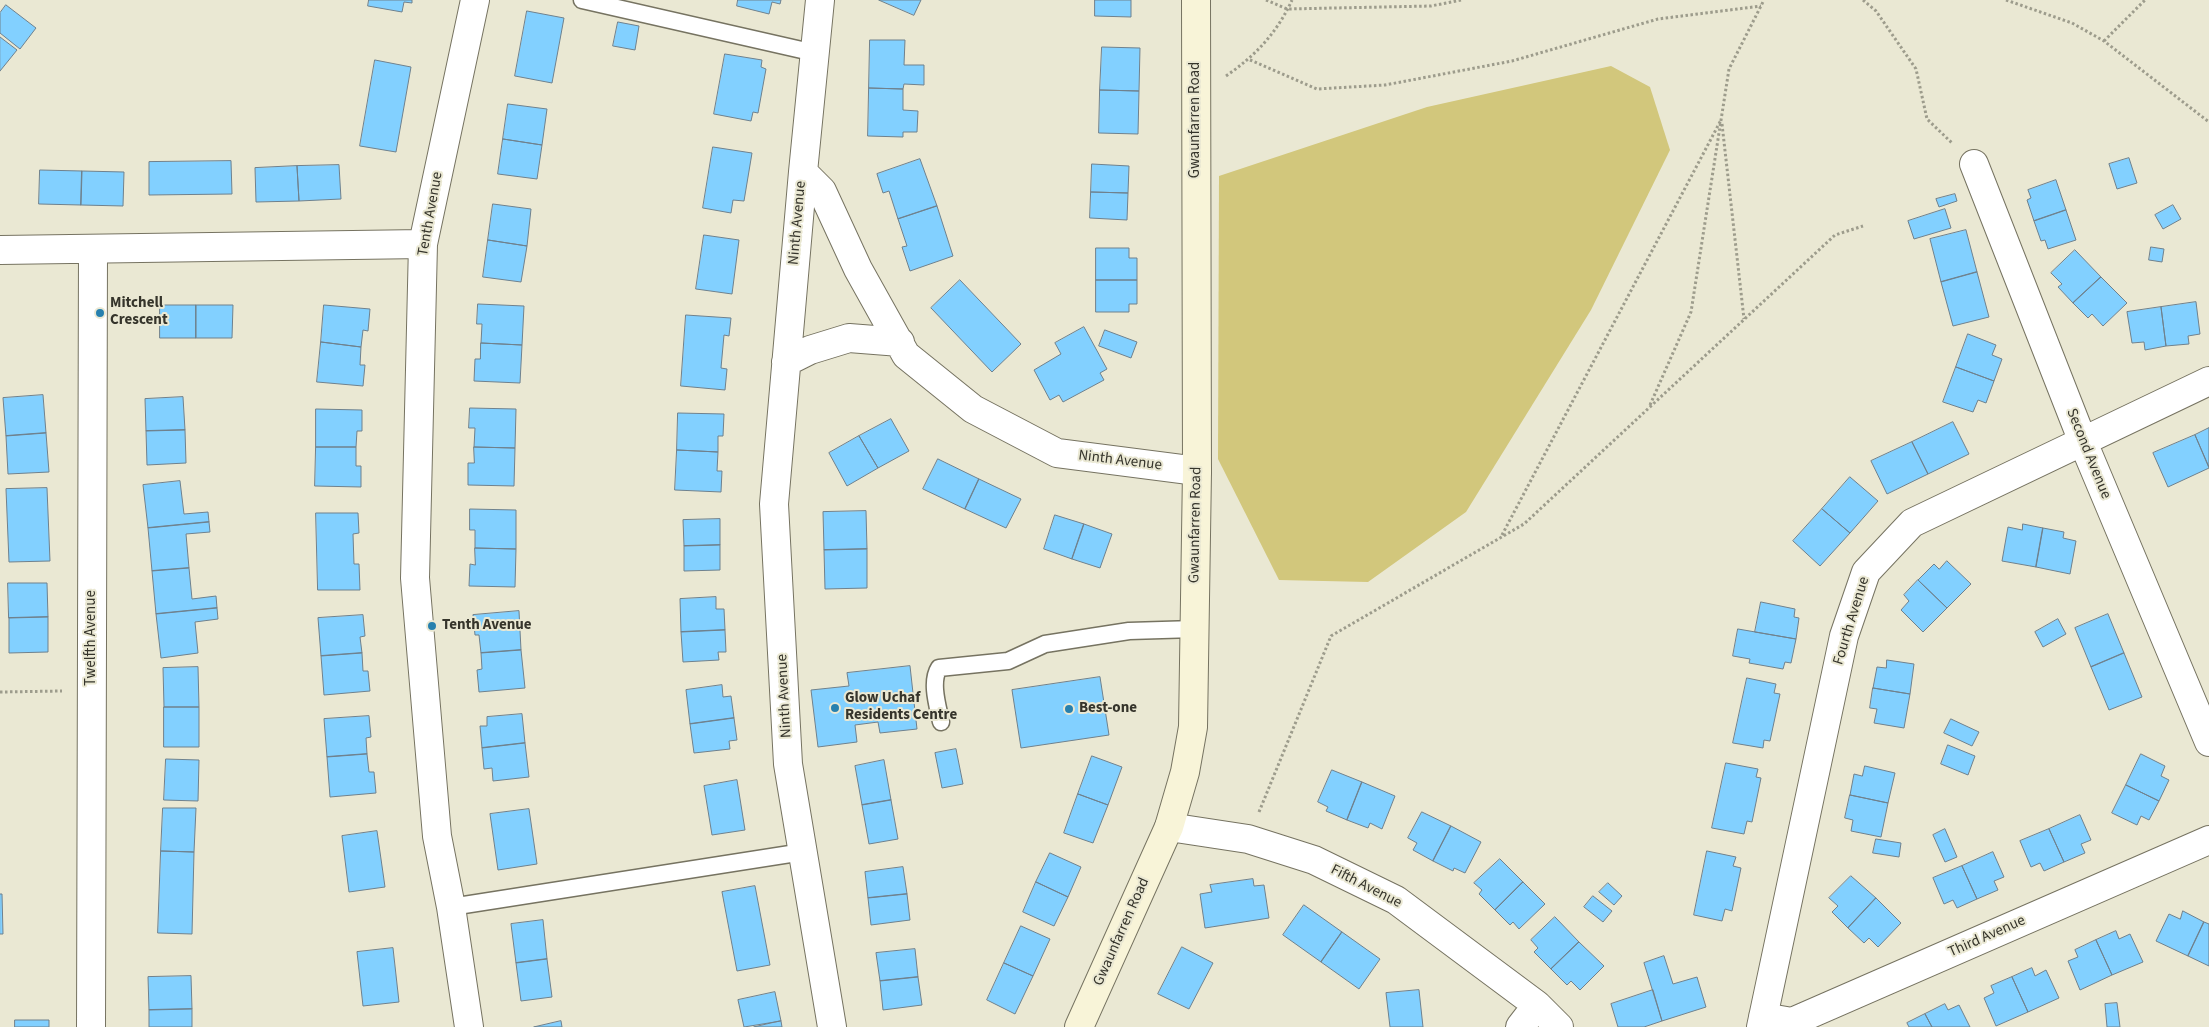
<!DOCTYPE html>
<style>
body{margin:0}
canvas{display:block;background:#eae8d3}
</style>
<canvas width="2209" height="1027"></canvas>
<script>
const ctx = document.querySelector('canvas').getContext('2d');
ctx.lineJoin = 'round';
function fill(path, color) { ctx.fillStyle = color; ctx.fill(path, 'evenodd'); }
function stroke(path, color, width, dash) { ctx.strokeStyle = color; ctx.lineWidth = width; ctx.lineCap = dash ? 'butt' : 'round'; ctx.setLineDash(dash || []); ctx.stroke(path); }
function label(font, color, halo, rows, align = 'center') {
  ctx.font = font + ' "Source Sans 3",sans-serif'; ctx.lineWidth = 4; ctx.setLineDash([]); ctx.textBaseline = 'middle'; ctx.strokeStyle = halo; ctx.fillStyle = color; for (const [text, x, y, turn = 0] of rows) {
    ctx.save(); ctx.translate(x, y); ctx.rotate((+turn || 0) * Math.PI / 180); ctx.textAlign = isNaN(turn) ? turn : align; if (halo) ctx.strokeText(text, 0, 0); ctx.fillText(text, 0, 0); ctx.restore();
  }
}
const green = new Path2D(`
 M1611 66 1650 87 1670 150 1591 310 1466 512 1368 582 1279 580 1218 459 1219 176 1427 107Z`);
const building = new Path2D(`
 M369 0H412V3L404 2 402 12 368 6Z
 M738 0H781L780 4 772 2 769 14 737 6Z
 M879 0H921L914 15Z
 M1095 0H1131V17L1095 16Z
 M6 5 36 28 20 49 0 33V13Z
 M527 11 564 18 552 83 515 76Z
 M618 22 639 26 635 50 613 46Z
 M0 37 17 50 0 71Z
 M870 40H905L904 65H924V85L904 84 903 89 869 88Z
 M1102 47 1140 48 1139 91 1100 90Z
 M725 54 762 60 761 67 766 69 758 113 753 112 751 121 714 114Z
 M375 60 411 67 396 152 360 146Z
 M869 88 903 89V110L918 111 917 132H903V137L868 136Z
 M1100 90 1139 91 1138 134 1099 133Z
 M508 104 547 109 542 145 503 139Z
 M503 139 542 145 537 179 498 174Z
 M713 147 752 153 744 201 733 200 731 213 703 208Z
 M2129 158 2137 183 2117 189 2109 164Z
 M920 159 937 206 898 219 889 191 883 193 877 174Z
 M231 161 232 194 149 195V162Z
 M1092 164 1129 166 1128 193 1091 192Z
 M339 165 341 199 299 201 297 166Z
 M297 166 299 201 256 202 255 168Z
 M40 170 82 171 81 205 39 204Z
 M82 171 124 172 123 206 81 205Z
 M2056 180 2066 210 2034 221 2027 200 2031 198 2028 190Z
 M1091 192 1128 193 1127 220 1090 218Z
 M1955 194 1957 201 1939 207 1936 199Z
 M493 204 531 209 527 246 488 240Z
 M2173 205 2181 219 2163 229 2155 215Z
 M937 206 953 256 910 271 902 247 907 246 898 219Z
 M1945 209 1951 228 1914 239 1908 221Z
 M2066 210 2076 240 2048 249 2045 240 2041 241 2034 221Z
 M1966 230 1977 272 1941 282 1930 239Z
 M704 235 739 240 732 294 696 289Z
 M488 240 527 246 521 282 483 277Z
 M2151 247 2164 249 2162 262 2149 260Z
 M1096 248H1129V258H1137V280H1096Z
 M2075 250 2101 277 2073 303 2058 287 2062 284 2051 273Z
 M1977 272 1989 317 1953 326 1941 282Z
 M2101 277 2127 303 2103 326 2092 314 2088 318 2073 303Z
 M960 280 1021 344 992 372 931 308Z
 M1096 280H1137V304H1129V312H1096Z
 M2196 302 2200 334 2188 336 2189 344 2166 346 2161 307Z
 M478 304 524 306 522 345 481 343 482 324H477Z
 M160 305H196V338H160Z
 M196 305H233L232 338H196Z
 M324 305 370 309 368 331 363 330 361 347 321 342Z
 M2161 307 2166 346 2145 350 2144 342 2132 343 2127 312Z
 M686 315 731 318 729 336 724 335 721 368 727 369 725 390 681 386Z
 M1084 327 1107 369 1100 373 1104 380 1063 402 1059 395 1050 400 1034 370 1061 354 1055 343Z
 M1105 330 1137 342 1131 358 1099 346Z
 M1968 334 1996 345 1992 355 2002 359 1994 381 1956 367Z
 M321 342 361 347 360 365H365L363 386 317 382Z
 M481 343 522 345 520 383 474 381 475 359H480Z
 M1956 367 1994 381 1986 403 1978 400 1973 412 1943 402Z
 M43 395 46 433 6 436 3 398Z
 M183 397 185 430 146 431 145 399Z
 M470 408 516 409 515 448 474 447 475 428H469Z
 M316 409 362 410V431H357L356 447H316Z
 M678 413 724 414 723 436H718V452L677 450Z
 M891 419 909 451 878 468 859 436Z
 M1953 422 1969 454 1928 474 1912 442Z
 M2209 428V467L2195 435Z
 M185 430 186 463 147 465 146 431Z
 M46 433 49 472 8 474 6 436Z
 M2195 435 2209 468 2168 487 2153 453Z
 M859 436 878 468 847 486 829 453Z
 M1912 442 1928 474 1887 494 1871 461Z
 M316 447H356V466H361V487L315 486Z
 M474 447 515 448 514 486 468 485V463H474Z
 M677 450 718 452 717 471H722L721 492 675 490Z
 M938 459 979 479 965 509 923 489Z
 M1850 477 1878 501 1850 533 1822 509Z
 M979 479 1021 499 1006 528 965 509Z
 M180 481 184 514 208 512 209 522 148 528 143 485Z
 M47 488 50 561 9 562 6 489Z
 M470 509 516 510V549L475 548V530H470Z
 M1822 509 1850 533 1820 566 1793 541Z
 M866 511 867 549 824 550 823 512Z
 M316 513H358L359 533 353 534 354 564H359L360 590H318Z
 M1055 515 1084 524 1072 559 1044 549Z
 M720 519V545L684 546 683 520Z
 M209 522 210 532 186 534 189 568 152 571 148 528Z
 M1084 524 1112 534 1100 568 1072 559Z
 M2023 524 2043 528 2036 567 2002 561 2008 527 2022 530Z
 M2043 528 2064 532 2063 538 2076 541 2070 574 2036 567Z
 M720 545V570L684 571V546Z
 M475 548 516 549 515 587 469 586 470 564 475 565Z
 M867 549V588L825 589 824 550Z
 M1947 561 1971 584 1947 608 1918 580 1934 564 1939 569Z
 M189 568 192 599 216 596 217 608 156 614 152 571Z
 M1918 580 1947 608 1923 632 1901 610 1909 601 1904 595Z
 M8 583H47L48 617 9 618Z
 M716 597V609H724L725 630 681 632 680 599Z
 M1761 602 1795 609 1794 617 1799 618 1796 639 1755 632Z
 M217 608 218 619 195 622 198 653 161 658 156 614Z
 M519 611 521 650 481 653 479 635H475L473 615Z
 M2108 614 2124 653 2091 667 2075 628Z
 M363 615 365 636 360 637 362 653 321 656 318 618Z
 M48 617V652L9 653V618Z
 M2058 619 2066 634 2043 647 2035 632Z
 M1738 629 1796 639 1791 663 1785 662 1783 669 1749 663 1750 659 1733 656Z
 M725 630 726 652H718L719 660 683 662 681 632Z
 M521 650 525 688 479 692 477 670 482 669 481 653Z
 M362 653 363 671H368L370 691 324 695 321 656Z
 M2124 653 2142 697 2109 710 2091 667Z
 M1887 660 1914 664 1910 694 1873 688 1877 667 1886 668Z
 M910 666 917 729 880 733 878 722 855 725 857 742 818 747 811 690 849 686 847 673Z
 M198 667 199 707H164L163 668Z
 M1100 677 1109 735 1021 748 1012 690Z
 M1747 678 1776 684 1774 693 1780 694 1770 741 1764 740 1763 748 1733 743Z
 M722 685 723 697 731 696 734 718 690 724 686 690Z
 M1873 688 1910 694 1904 728 1874 723 1877 709 1870 708Z
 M164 707H199V747H164Z
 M522 714 525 743 482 748 480 726H487V717Z
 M369 716 371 737 366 738 367 754 327 757 324 719Z
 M734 718 737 740 729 741 730 749 694 753 690 724Z
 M1951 719 1979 732 1972 746 1944 733Z
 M525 743 529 777 493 781 492 768 484 769 482 748Z
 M1948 745 1975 756 1968 775 1941 764Z
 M956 749 963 784 942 788 935 753Z
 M367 754 369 772H374L376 793 330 797 327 757Z
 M2141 754 2165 766 2161 776 2169 780 2159 801 2126 785Z
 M1092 756 1122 767 1108 805 1078 794Z
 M166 759 199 760 198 801 164 800Z
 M884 760 891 800 862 805 855 766Z
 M1726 763 1758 769 1756 777 1761 778 1752 822 1747 821 1744 834 1712 828Z
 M1865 766 1895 773 1888 803 1850 795 1854 774 1862 776Z
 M1332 770 1362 782 1347 820 1326 811 1328 807 1318 802Z
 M737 780 745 830 712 835 704 786Z
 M1362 782 1395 796 1382 829 1370 823 1368 828 1347 820Z
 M2126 785 2159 801 2149 820 2141 816 2137 825 2112 813Z
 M1078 794 1108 805 1093 843 1064 833Z
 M1850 795 1888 803 1881 837 1851 831 1853 820 1845 818Z
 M891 800 898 839 869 844 862 805Z
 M163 808H196L194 852 161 851Z
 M529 809 537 864 498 870 490 814Z
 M1422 812 1451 826 1433 861 1413 850 1417 843 1408 838Z
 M2080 815 2091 840 2081 844 2085 853 2064 862 2049 829Z
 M1451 826 1481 842 1465 873 1454 868 1453 871 1433 861Z
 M1945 829 1957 857 1945 862 1933 835Z
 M2049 829 2064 862 2044 871 2040 863 2031 867 2020 841Z
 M377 831 385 887 349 892 342 836Z
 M1876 839 1901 843 1899 857 1873 853Z
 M161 851 194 852 192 934 158 933Z
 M1707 851 1736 857 1733 866 1741 868 1732 911 1725 909 1722 921 1694 915Z
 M1993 852 2004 877 1994 881 1998 890 1977 899 1962 866Z
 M1050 853 1081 867 1068 897 1036 882Z
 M1500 859 1523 882 1495 910 1479 894 1482 890 1474 883Z
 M1962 866 1977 899 1957 908 1953 900 1944 904 1933 878Z
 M903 867 907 894 868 898 865 872Z
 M1851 876 1876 898 1848 928 1832 912 1838 906 1829 898Z
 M1253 879 1254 886 1264 885 1269 918 1205 928 1200 894 1212 892 1210 885Z
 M1036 882 1068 897 1054 926 1023 912Z
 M1523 882 1545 904 1519 929 1513 922 1510 925 1495 910Z
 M1608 883 1622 896 1614 905 1599 892Z
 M755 886 770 965 737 971 722 892Z
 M0 894H2L3 934H0Z
 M907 894 910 920 871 925 868 898Z
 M1593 896 1612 911 1603 922 1584 907Z
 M1876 898 1901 923 1878 947 1869 938 1864 943 1848 928Z
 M1304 905 1342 932 1321 962 1283 935Z
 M2183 911 2204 922 2188 956 2156 941 2169 914 2180 919Z
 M1555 917 1579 942 1551 969 1534 952 1538 948 1531 940Z
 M543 920 547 959 516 963 511 924Z
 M2204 922 2209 924V966L2188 956Z
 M1021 926 1050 939 1033 976 1004 963Z
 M2116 931 2119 939 2130 934 2143 962 2112 975 2096 940Z
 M1342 932 1380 959 1359 989 1321 962Z
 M2096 940 2112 975 2080 990 2068 961 2078 957 2075 950Z
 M1579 942 1604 966 1580 990 1571 981 1567 985 1551 969Z
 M1182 947 1213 963 1189 1009 1158 994Z
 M393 948 399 1002 363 1006 357 952Z
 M915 949 918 977 880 981 876 953Z
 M1664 956 1673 984 1697 977 1706 1007 1662 1021 1644 963Z
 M547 959 552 997 521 1001 516 963Z
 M1004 963 1033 976 1015 1014 987 1000Z
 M2032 968 2035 976 2046 970 2059 998 2028 1012 2012 977Z
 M191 976 192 1009 149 1010 148 977Z
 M918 977 922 1005 883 1010 880 981Z
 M2012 977 2028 1012 1996 1026 1984 998 1994 993 1991 986Z
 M1419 990 1423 1027H1390L1386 993Z
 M1653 990 1662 1021 1644 1027H1618L1611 1004Z
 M775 992 781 1021 744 1027 738 1000Z
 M2117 1003 2120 1027H2107L2105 1004Z
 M1945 1004 1948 1010 1959 1005 1970 1027H1932L1925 1014Z
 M192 1009V1027H149V1010Z
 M1925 1014 1932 1027H1909L1907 1023Z
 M15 1020H49V1027H15Z
 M561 1021 562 1027H534Z
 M781 1021 782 1027H754Z`);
const path = new Path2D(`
 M1266 0 1287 9 1431 6 1461 0
 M1863 0 1876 11 1916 69 1927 119 1952 143
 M2006 0 2072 23 2104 41 2209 122
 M2104 41 2145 0
 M1250 60 1317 89 1385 85 1512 61 1658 19 1761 6
 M1226 76C1255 56 1277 33 1292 0
 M1722 124 1744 319
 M1650 405 1691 312 1729 69 1764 0
 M1502 535 1721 120
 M0 692 62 691
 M1259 812 1331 636 1524 524 1835 235 1863 226`);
const lane = new Path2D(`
 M582 0 815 53
 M941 722C938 707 930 682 939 668L1008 661 1045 644 1129 631 1195 629
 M451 907 803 852`);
const street = new Path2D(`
 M820 0 803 172 774 504 788 764 832 1027
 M1974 164 2083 442 2209 742
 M803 172 822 191 858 269 906 355 973 409 1057 453 1197 471
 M0 250 423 244
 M786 362 810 350 849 338 900 342
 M1169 827 1248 839 1314 860 1396 900 1537 1005 1559 1027
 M1763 1017 1792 1022 2209 840
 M91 1027 93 250
 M469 1027 451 907 437 836 415 578 423 244 475 0
 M1520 1027 1537 1005
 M1761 1027 1844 636 1866 572 1912 523 2209 381`);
const secondary = new Path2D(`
 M1079 1027 1169 827 1185 772 1193 727 1197 471 1196 0`);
const markers = [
 [100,313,5,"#2780ae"],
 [432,626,5,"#2780ae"],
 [835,708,5,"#2780ae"],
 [1069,709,5,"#2780ae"]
];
const streetNames = [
 ["Gwaunfarren Road",1196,120,-90],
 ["Tenth Avenue",431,214,-80],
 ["Ninth Avenue",798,223,-85],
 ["Second Avenue",2088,454,68],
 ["Ninth Avenue",1120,461,7],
 ["Gwaunfarren Road",1196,525,-89],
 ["Fourth Avenue",1852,621,-73],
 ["Twelfth Avenue",92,638,-90],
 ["Ninth Avenue",785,696,-93],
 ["Fifth Avenue",1366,887,27],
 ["Gwaunfarren Road",1122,932,-66],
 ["Third Avenue",1987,937,-24]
];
const poiNames = [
 ["Mitchell",110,304],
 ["Crescent",110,321],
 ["Tenth Avenue",442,626],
 ["Glow Uchaf",845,699],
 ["Residents Centre",845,716],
 ["Best-one",1079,709]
];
fill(green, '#d2c77c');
fill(building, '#82d0ff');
stroke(building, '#6f818d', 1);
stroke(lane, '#767361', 19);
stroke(street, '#767361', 30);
stroke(secondary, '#767361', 30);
stroke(path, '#9d9c8c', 3, [2.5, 2.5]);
stroke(lane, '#fff', 16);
stroke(street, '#fff', 28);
stroke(secondary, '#f8f4d8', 28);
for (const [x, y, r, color] of markers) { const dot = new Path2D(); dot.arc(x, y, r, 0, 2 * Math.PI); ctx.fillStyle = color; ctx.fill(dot); stroke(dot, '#eae8d3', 2); }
label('15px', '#35342b', '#eae8d3', streetNames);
label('bold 15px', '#35342b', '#eae8d3', poiNames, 'left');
</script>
